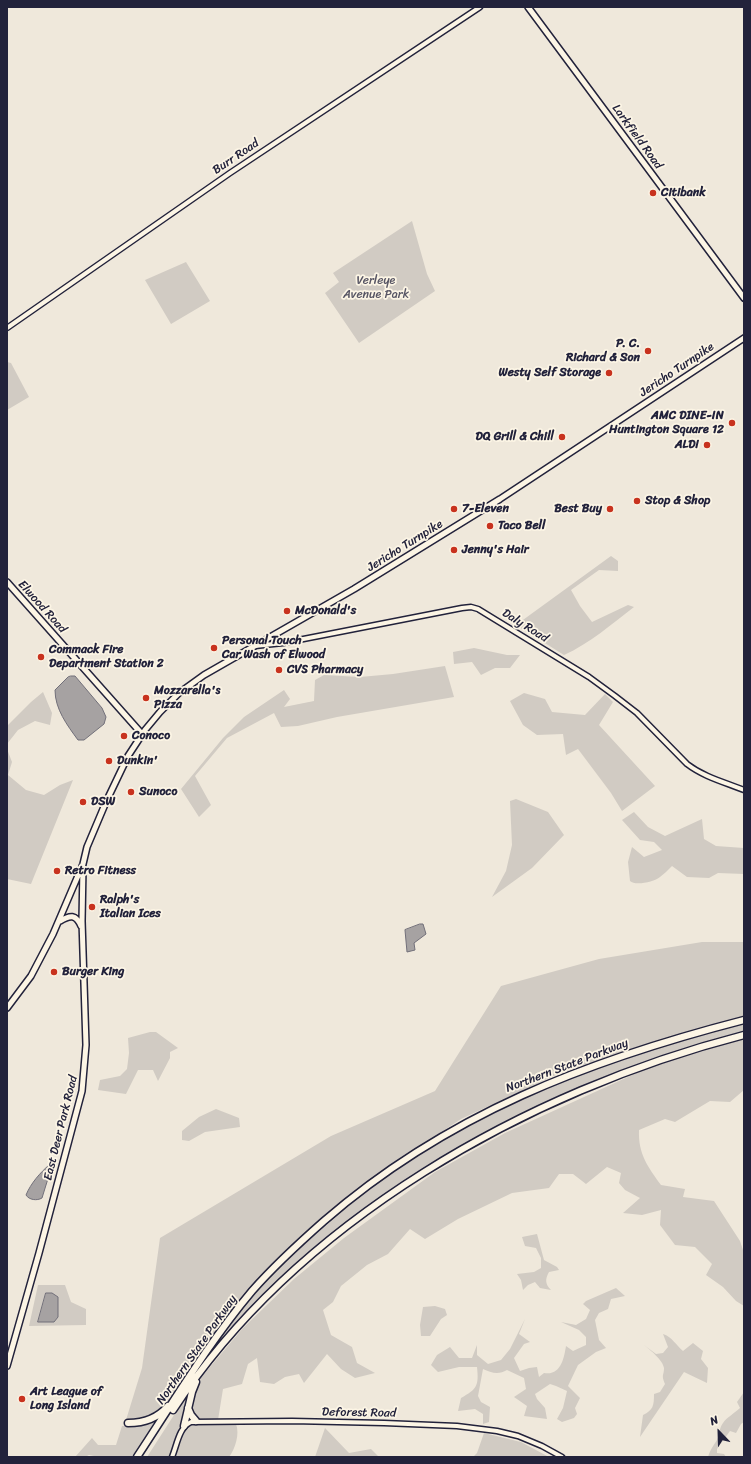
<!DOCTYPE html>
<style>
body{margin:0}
#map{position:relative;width:751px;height:1464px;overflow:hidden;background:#efe8db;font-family:Sriracha,sans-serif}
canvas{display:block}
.frame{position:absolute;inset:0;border:8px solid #22223b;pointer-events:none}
.north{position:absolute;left:699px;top:1412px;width:40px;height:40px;-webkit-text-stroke:3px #fcf5e5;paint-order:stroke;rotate:337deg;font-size:11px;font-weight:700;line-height:16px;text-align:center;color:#22223b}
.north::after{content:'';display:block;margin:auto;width:14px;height:18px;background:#22223b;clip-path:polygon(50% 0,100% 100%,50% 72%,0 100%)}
</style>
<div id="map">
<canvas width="751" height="1464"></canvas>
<div class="frame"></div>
<div class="north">N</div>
</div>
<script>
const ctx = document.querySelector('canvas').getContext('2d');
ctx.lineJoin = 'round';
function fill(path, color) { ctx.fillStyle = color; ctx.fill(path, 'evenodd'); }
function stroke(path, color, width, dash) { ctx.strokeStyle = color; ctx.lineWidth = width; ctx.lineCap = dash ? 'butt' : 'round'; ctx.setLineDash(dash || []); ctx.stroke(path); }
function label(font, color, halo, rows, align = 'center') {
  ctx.font = font + ' Sriracha,sans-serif'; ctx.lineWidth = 3.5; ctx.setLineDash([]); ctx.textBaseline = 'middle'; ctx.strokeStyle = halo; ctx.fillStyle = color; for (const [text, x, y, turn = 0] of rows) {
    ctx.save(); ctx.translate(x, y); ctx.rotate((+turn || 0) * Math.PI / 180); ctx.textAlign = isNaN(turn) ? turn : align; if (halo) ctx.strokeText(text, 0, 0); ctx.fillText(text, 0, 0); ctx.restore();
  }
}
const green = new Path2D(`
 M412 221 427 274 435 291 359 343 325 293 339 282 333 273Z
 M186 262 210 301 171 324 145 280Z
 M7 362 11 363 29 397 7 410Z
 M611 556 618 561V571L599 570 571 590 580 606 592 622 628 605 634 607C613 623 589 644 564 655L516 625Z
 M474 648 507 655H520L510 668H495L481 675 472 662 454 664 453 652Z
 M445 666 454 697 337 717 298 726 281 727 274 713 227 738 195 776 211 805 199 817 181 789 223 738 244 717 284 690 290 699 284 707 314 701 315 680 324 675 360 677 393 674Z
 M43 692 52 713 50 725 35 721 18 730 7 744V726L31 702Z
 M524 693 545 699 552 712 585 715 605 694 613 702 599 725 655 786 622 811 611 793 578 749 566 755 563 734 537 735 523 725 510 701Z
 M7 749 12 762 8 775 26 790 44 795 60 785 73 780 31 884 7 879Z
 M516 799 548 812 564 835 532 868 492 897 506 871 512 845 510 801Z
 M634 812 648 827 665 836 702 819 704 839 716 846 744 848V874L718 873 709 878 687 877 672 866C668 870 664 874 660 877 654 882 635 886 630 881L628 862 632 847 644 857 662 850 654 842 640 840 622 820Z
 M702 942H744V1019C704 1029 665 1038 626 1051 604 1057 584 1068 562 1072L461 1119 365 1183 319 1220 272 1265 217 1332 164 1409 141 1420H126L142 1368 160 1238 331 1136 435 1091 501 986 599 959Z
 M744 1024V1034L652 1061 500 1127 349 1223 219 1345 193 1377 206 1356 237 1314 279 1266 377 1182 413 1158 445 1137 526 1095 628 1057 671 1043Z
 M150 1032H156L178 1048 170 1052V1058L158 1081 153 1070H138L126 1094 98 1090 100 1080 120 1076 127 1069 129 1053 128 1038Z
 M744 1039V1090L730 1102 710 1101 675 1122 665 1119 639 1130C638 1154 648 1167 661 1185L685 1189 683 1197 714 1201 740 1241 744 1253V1306L736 1301 723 1287 706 1275 712 1264 695 1247 675 1245 660 1225 661 1210 642 1215 623 1213 640 1198 625 1190 619 1183 621 1173 607 1167 586 1184 573 1174H559L549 1188 512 1193 458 1219 425 1239 410 1229 388 1254 367 1265 341 1286 333 1302 323 1310 331 1335 352 1347 357 1363 375 1373 355 1378 341 1369 327 1354 304 1383 299 1374 285 1377 274 1384 260 1382 257 1358 248 1364 242 1384 223 1389 218 1420H198L191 1412V1403L198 1381 243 1328 294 1279 344 1238 435 1172 505 1133 641 1071 692 1053Z
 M216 1109 239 1118 240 1127 205 1132 189 1141 182 1140V1131L199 1117Z
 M537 1234 544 1260 557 1267 559 1270 549 1272C545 1279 545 1284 551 1290L540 1288 535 1282 528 1285 523 1290 521 1280 517 1274 534 1272 541 1268V1258L536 1248 525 1246 522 1237Z
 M38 1285H65L71 1302 86 1309V1325L29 1326Z
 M616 1288 625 1296 611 1299 608 1309 599 1313 595 1320 599 1340 606 1348 596 1352 578 1365 568 1386 580 1398 575 1408 577 1414 574 1418 562 1422 557 1419 563 1408 567 1391 556 1386 550 1384 535 1394 537 1399 545 1408 547 1419 524 1416 527 1406 514 1397 526 1389 524 1378 507 1370C499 1375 491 1373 483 1369L478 1396 481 1402 490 1407 489 1422 483 1424V1414L475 1409 458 1411 461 1398C477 1389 479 1386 477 1367H459L438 1372 431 1365 437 1355 450 1347 459 1358H472L477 1345V1355L488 1364 501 1360 510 1349 525 1319 519 1334 530 1342 524 1344 514 1358 520 1371 529 1368 537 1367 539 1377 544 1373C561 1376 564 1358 566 1346L573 1351 586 1345V1337L579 1330 561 1322 576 1325 586 1319 590 1310 583 1304 586 1301Z
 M435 1306 445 1309 447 1315 441 1319 430 1336H421L420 1325 423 1307Z
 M663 1334C672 1337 676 1345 683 1351L693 1343 703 1351 701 1359 708 1368 707 1383 684 1372 640 1437 643 1415C653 1410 654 1406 654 1394L660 1392 665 1384C661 1374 664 1376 664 1368 663 1360 650 1350 644 1345L656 1354 663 1353 668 1347Z
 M190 1390 191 1391 180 1431 170 1457H147Z
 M744 1392V1422L741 1424 736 1433 730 1431 717 1449V1453L724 1454 726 1457H708C710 1450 713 1446 717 1440 720 1434 719 1428 723 1423 727 1417 735 1413 740 1408L737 1402Z
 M161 1416 136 1457H99L89 1455 85 1457H75L92 1438 98 1445H116L122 1426 135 1425Z
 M196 1424H236C240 1434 235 1449 229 1457H176C180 1443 181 1428 196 1424Z
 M325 1428 349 1453 371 1449 379 1457H315Z
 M484 1433 521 1442 549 1457H473L477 1453Z`);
const water = new Path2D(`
 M71 676H75L102 708 106 717 104 724 84 740H78C67 725 55 709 55 690L68 677Z
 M420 924H423L426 934 414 943 415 950 407 952 405 930Z
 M49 1165 50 1172 42 1198C37 1201 29 1200 26 1195 31 1183 40 1173 49 1165Z
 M46 1293H52L58 1297V1317L54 1322H38Z`);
const minor = new Path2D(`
 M7 328 230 173 480 7
 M255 646 283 643 462 608 471 607 478 609 589 677 615 696 637 713 687 764C704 777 724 782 744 790
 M172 1457C177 1445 179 1427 191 1422L292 1421 384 1423 457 1426 497 1431 518 1436 542 1446 562 1457`);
const major = new Path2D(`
 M528 7 744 298
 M7 582 142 734
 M60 921C70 915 76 914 81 926
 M7 1008 31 976 53 934 83 864 87 847 106 802 128 756 145 730 160 712 179 693 204 675 354 589 500 499 744 338
 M7 1366 39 1253 82 1091 86 1045 82 921 83 867`);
const highway = new Path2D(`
 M188 1408 191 1415 196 1421
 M173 1410C298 1220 527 1091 744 1035
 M128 1423C144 1423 158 1418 168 1406
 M184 1426 192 1392 196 1382
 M137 1457C174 1401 209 1342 252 1291 274 1266 299 1243 324 1221 447 1114 589 1060 744 1020`);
const markers = [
 [653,193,4,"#c8321e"],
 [648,351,4,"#c8321e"],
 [609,373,4,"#c8321e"],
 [732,423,4,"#c8321e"],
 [562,437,4,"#c8321e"],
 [707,445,4,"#c8321e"],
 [637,501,4,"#c8321e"],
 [454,509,4,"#c8321e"],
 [610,509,4,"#c8321e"],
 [490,526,4,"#c8321e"],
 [454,550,4,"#c8321e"],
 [287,611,4,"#c8321e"],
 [214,648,4,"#c8321e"],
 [41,657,4,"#c8321e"],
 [279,670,4,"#c8321e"],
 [146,698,4,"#c8321e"],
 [124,736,4,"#c8321e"],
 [109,761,4,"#c8321e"],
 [131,792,4,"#c8321e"],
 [83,802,4,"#c8321e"],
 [57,871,4,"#c8321e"],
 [92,907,4,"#c8321e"],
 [54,972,4,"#c8321e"],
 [22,1399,4,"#c8321e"]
];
const streetNames = [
 ["Larkfield Road",637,137,54],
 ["Burr Road",236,157,-34],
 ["Jericho Turnpike",677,370,-34],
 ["Jericho Turnpike",405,546,-32],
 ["Elwood Road",42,607,48],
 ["Daly Road",525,626,32],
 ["Northern State Parkway",567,1066,-21],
 ["East Deer Park Road",61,1128,-76],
 ["Northern State Parkway",197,1350,-55],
 ["Deforest Road",359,1413,1]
];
const poiNames = [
 ["Citibank",661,193],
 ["P. C.",640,344,"right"],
 ["Richard & Son",640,358,"right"],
 ["Westy Self Storage",601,373,"right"],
 ["AMC DINE-IN",724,416,"right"],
 ["Huntington Square 12",724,430,"right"],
 ["DQ Grill & Chill",554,437,"right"],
 ["ALDI",699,445,"right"],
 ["Stop & Shop",645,501],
 ["7-Eleven",462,509],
 ["Best Buy",602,509,"right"],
 ["Taco Bell",498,526],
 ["Jenny's Hair",462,550],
 ["McDonald's",295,611],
 ["Personal Touch",222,641],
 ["Car Wash of Elwood",222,655],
 ["Commack Fire",49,650],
 ["Department Station 2",49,664],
 ["CVS Pharmacy",287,670],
 ["Mozzarella's",154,691],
 ["Pizza",154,705],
 ["Conoco",132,736],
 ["Dunkin'",117,761],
 ["Sunoco",139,792],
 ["DSW",91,802],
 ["Retro Fitness",65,871],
 ["Ralph's",100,900],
 ["Italian Ices",100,914],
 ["Burger King",62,972],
 ["Art League of",30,1392],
 ["Long Island",30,1406]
];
const parkNames = [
 ["Verleye",376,281],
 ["Avenue Park",376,295]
];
fill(green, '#d1cbc3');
fill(water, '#a6a2a2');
stroke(water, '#716f79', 1);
stroke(minor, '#22223b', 7);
stroke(major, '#22223b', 8);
stroke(highway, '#22223b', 9);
stroke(minor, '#fcf5e5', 4);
stroke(major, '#fcf5e5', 5);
stroke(highway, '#fcf5e5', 6);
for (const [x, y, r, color] of markers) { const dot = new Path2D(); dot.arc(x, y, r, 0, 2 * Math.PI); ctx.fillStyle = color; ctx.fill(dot); stroke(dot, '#fcf5e5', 1.5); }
label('12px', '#22223b', '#fcf5e5', streetNames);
label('bold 12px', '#22223b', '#fcf5e5', poiNames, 'left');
label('12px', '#575564', '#fcf5e5', parkNames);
</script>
